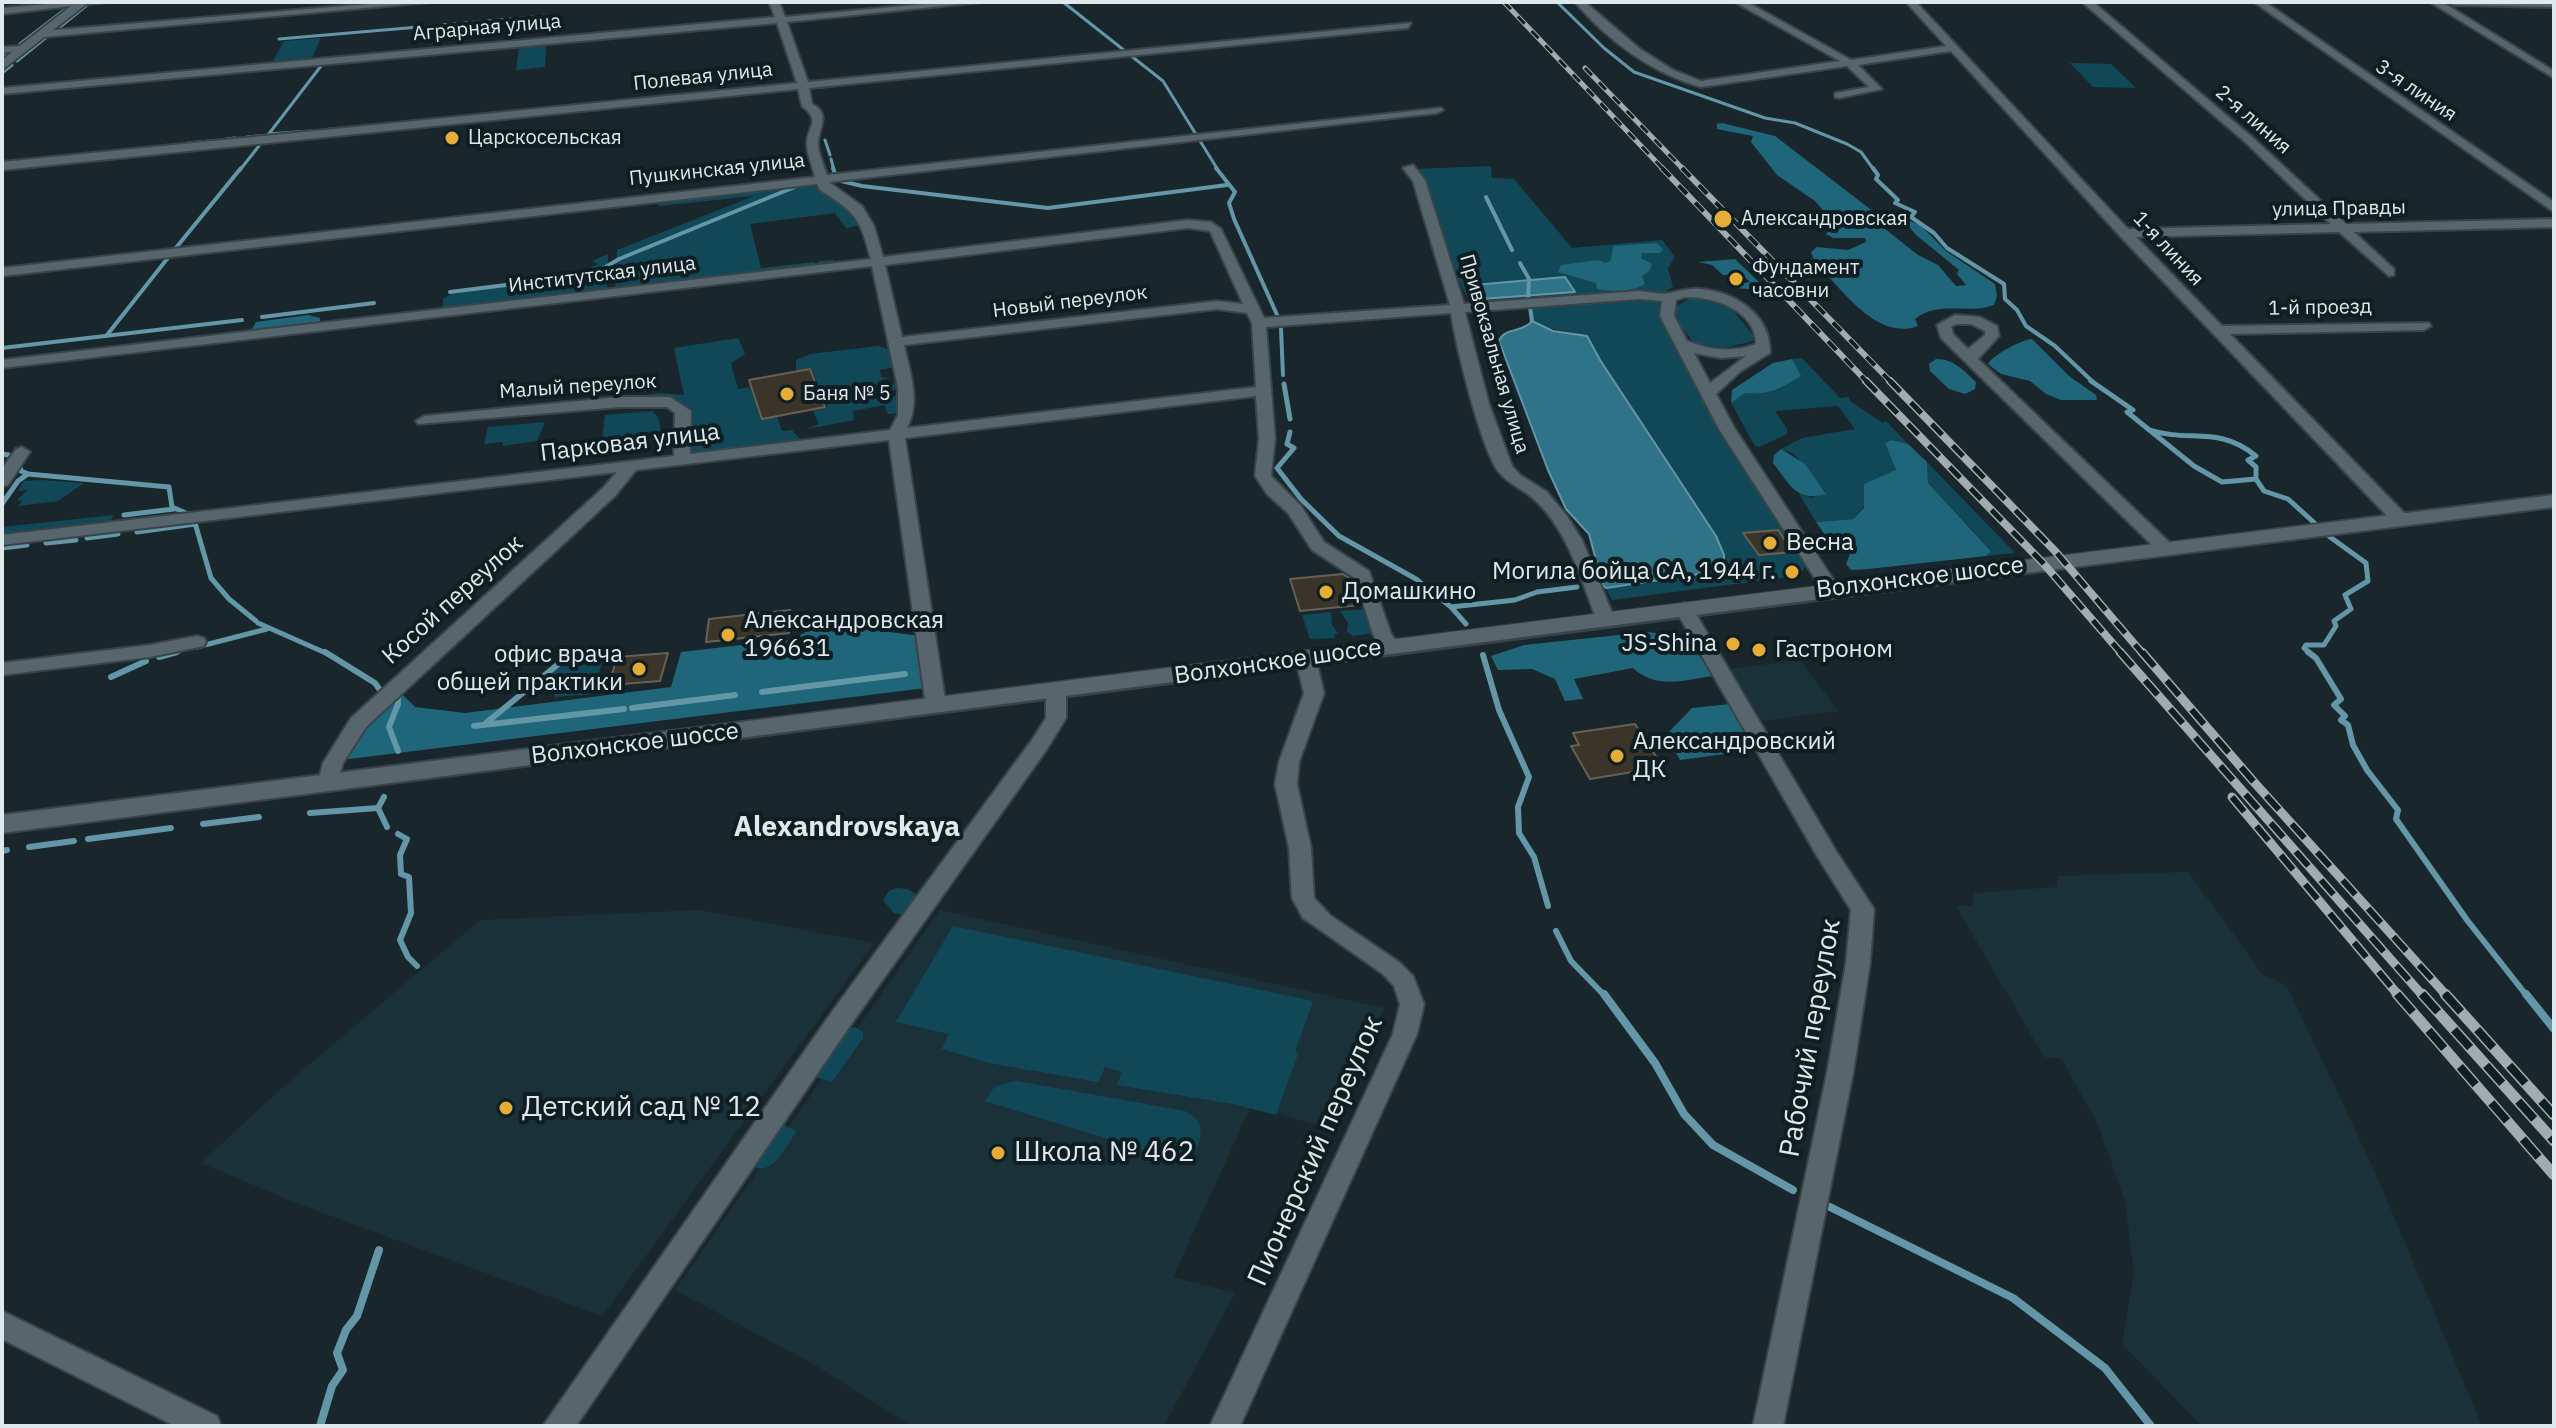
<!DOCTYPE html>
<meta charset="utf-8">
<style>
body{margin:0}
#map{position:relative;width:2556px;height:1428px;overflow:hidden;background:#19272c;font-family:"IBM Plex Sans",sans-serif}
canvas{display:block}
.frame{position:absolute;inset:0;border:4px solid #dfe8eb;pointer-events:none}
</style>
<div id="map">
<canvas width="2556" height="1428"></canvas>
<div class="frame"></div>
</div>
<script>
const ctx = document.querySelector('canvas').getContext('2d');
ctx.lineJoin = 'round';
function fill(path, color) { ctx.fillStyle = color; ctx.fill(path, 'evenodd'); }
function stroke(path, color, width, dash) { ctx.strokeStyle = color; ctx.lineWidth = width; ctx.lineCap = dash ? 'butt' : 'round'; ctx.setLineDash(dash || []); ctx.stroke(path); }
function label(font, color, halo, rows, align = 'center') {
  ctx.font = font + ' "IBM Plex Sans",sans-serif'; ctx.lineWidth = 8; ctx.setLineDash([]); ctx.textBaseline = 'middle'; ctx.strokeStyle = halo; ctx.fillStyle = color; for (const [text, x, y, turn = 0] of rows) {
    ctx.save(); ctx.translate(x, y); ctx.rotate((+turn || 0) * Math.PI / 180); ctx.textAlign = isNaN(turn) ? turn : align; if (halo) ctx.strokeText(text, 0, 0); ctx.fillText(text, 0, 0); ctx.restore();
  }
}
const built = new Path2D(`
 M1800 660 1838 711 1762 721 1729 669Z
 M2188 872 2257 966 2260 973 2287 986 2376 1174 2482 1426H2202L2122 1344 2134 1273 2125 1201 2098 1125 2062 1059 2044 1057 1956 906H1972L1974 893 2057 887 2058 876Z
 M699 910 874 943 602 1316 296 1203 201 1163 284 1086 480 920Z
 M940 910 1384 1008 1330 1129 1251 1106 1173 1277 1235 1293 1164 1426H912L813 1364 675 1290Z`);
const green = new Path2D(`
 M321 38 312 58 273 61 284 41Z
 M546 46 545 67 516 70 519 48Z
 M2070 63 2111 64 2136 88 2093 87Z
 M1491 166 1492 178 1514 179 1572 248 1662 240 1675 257 1668 268 1673 287 1665 292 1471 305 1459 281 1425 181 1414 169Z
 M811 182 840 199 862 225 846 228 835 213 750 224 761 268 814 262 815 266 819 265 818 261 833 260V264L615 289 617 250 754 196 659 206 658 200Z
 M608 254 607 288 600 292 443 309V299L451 294 598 274 599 269 589 268 598 264 592 261Z
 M1646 297 1659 299 1661 320 1717 423 1807 560 1803 571 1796 576 1612 600 1606 588 1657 579 1724 555 1716 536 1600 360 1587 336 1536 325 1532 321 1530 307Z
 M1693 297C1727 298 1733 310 1753 335V341L1725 348 1694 343 1676 320 1675 307Z
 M738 338 745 354 731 363 738 389 750 387 761 419 777 417 782 431 792 430 800 439 695 456 688 450 687 408 684 404 638 396 659 393 684 395 674 348Z
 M879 346 890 350 894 367 880 370 881 377 889 378 881 380 882 384 893 383 898 386V389L884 392 885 396H899L900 413 888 414 884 405 853 411 854 420 807 429 819 424 813 411 828 407 811 368 796 371V360L810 354Z
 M1802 358 1840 398 1849 397 1850 401 1883 423 1886 421 1908 444 1891 440 1885 443 1896 470 1853 519 1816 522 1799 494 1812 498 1826 493 1793 453 1781 449 1802 438 1855 429 1838 406 1775 411 1787 429V434L1759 447 1755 446 1731 403 1745 393C1769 396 1781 388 1800 376L1792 359Z
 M652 411 658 417 661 431 648 433V436L602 441 605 415Z
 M545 422 537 441 503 446V442L484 444 488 427Z
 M1927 462 2015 553 1986 556 1991 550 1928 483Z
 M41 480 84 483 58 501 18 506 22 501 17 500 28 490 18 491 24 481Z
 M114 515 109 523 2 537V527Z
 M1367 609 1374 633 1353 636 1347 632 1348 623 1340 611Z
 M1331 612 1332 625 1338 633 1334 635 1335 638 1310 639 1302 615Z
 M602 663 592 694 554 697 556 690 542 691 555 667Z
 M896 888 908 889 918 896 903 915 894 913 883 900 889 891Z
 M953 926 1313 1001 1295 1052 1298 1054 1276 1115 1233 1104 1117 1085 1122 1072 1105 1067 1098 1082 989 1063 942 1049 949 1034 896 1022Z
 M855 1027 863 1032V1038L832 1082 813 1076 846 1029Z
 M1017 1081 1185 1111C1211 1124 1199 1144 1189 1164L985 1101 995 1086Z
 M780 1123 797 1131C786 1145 773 1177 753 1166Z`);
const forest = new Path2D(`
 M1722 123 1775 136 1874 212 1880 225 1918 255 1938 265 1956 286 1966 285 1957 274 1959 270 1916 235 1901 217 1920 225 1946 251 1995 284 1997 296 1994 305C1967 315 1940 300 1915 319L1918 326C1876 342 1839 286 1814 260L1811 252 1817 247 1848 250 1866 242 1865 238H1833L1826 234 1832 227H1850L1851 224 1828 216 1815 201 1777 175 1751 142 1753 136 1717 129V124Z
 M1657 243 1663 249 1660 253H1642L1641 258 1652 264 1649 271 1642 276 1645 284C1631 292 1613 292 1597 289L1596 283 1558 272 1561 265 1598 260 1606 263 1611 260 1613 246Z
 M1735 259 1763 286 1761 290 1735 288 1731 285 1750 282 1742 274 1723 275 1712 265 1698 262Z
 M308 315 320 318V322L313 327 253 334 251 331 256 322Z
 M2032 339 2069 376 2096 395 2097 400H2061L2046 394 2030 381 2001 374 1988 364C1994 354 2021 340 2032 339Z
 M1792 359 1801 376C1781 388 1769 396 1745 393L1731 403 1732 390 1773 363Z
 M1936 359C1954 359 1963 370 1976 382L1975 389 1965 394 1949 389 1930 371 1929 364Z
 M1891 440 1908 444 1927 462 1928 483 1991 551 1986 556 1868 569 1851 570 1846 564 1850 554 1829 541 1816 522 1853 519 1864 508V484L1896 470 1885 443Z
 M1781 449 1805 464 1826 494C1796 503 1790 484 1773 463L1774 455Z
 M868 629 919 636 926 688 341 760 359 727 399 691 415 707 465 713 671 687 681 652 794 639 809 630Z
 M1647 632C1685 635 1694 645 1713 676 1683 680 1657 690 1633 668L1574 679 1583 699 1565 701 1555 679 1532 669 1498 670 1491 656 1524 645Z
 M1730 704 1754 745 1748 751 1680 760 1666 735 1692 708Z`);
const water = new Path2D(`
 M1565 277 1575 292 1481 299 1474 285Z
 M1532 321 1553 331 1587 336 1600 360 1716 536 1724 555V567L1706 573 1606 588 1603 586 1589 534 1566 509 1548 470 1499 341C1504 327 1523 333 1532 321Z`);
const streamFar4 = new Path2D(`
 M1063 2 1163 81 1218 170
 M1557 2 1604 48 1634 72 1765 118 1795 123 1847 144 1861 152 1874 170
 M2 8 66 2
 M55 31 87 5
 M279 39 547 16
 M20 44 68 7
 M2 58 10 52
 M17 61 49 35
 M2 73 12 65
 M811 88 859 83
 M677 101 789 90
 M322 130 352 127
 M269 134 311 131
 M247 137 268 135 321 66
 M227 139 235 138
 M825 140 830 155
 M188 143 222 140
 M138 149 176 145
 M831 159 834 170
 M240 170 262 142`);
const streamFar3 = new Path2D(`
 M833 168 835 174
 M1216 168 1235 192 1229 203 1234 219 1278 317
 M1873 168 1878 175 1876 179 1898 200 1895 203 1915 212 1911 217 1934 233 1947 248 2004 284 2005 299 2017 310 2026 326 2055 346 2094 383
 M837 180 862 186 1048 208 1227 185
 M1486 197 1512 250
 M175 249 241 168
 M1520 263 1529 279 1528 299
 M450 292 594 274 619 259 802 184
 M1530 307 1532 321
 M262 317 374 303
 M1281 329 1283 375
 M107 335 167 259
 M2 348 242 320`);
const streamFar2 = new Path2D(`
 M2091 381 2133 410 2127 412 2194 466 2222 482 2256 479 2264 491 2288 499 2330 537 2366 563 2368 581 2345 595 2351 609 2334 621 2336 626 2324 645H2306L2304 648 2311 654
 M1284 384 1290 419
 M2149 430C2190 443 2218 425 2256 456L2248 460 2256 467V479
 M1290 432 1287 444 1294 448 1277 468 1301 499 1339 536 1416 579 1451 607 1466 624
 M2 454 9 455 11 461
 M19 464 21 471 28 474 169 487 172 507 188 514
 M2 504 18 481 28 474
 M124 515 174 509
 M195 523 211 578 229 599 256 621
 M137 532 195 524
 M87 538 118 534
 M46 543 76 540
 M2 548 27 545
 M1451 607 1515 600 1537 592 1577 587
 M258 623 328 654
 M197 647 267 629
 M170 654 182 650`);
const streamFar1 = new Path2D(`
 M325 652 375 683 380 690 398 695V704L389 727 398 751
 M2308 652 2316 658 2341 699 2334 705 2345 716 2341 720 2348 725 2353 745 2367 770 2398 810 2396 819 2467 920 2527 996
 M1483 655 1499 710 1529 777 1518 807 1519 833 1534 857 1548 906
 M159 657 177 652
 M111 677 146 661
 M762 692 905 674
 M632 708 735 695
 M486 723 567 657
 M474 726 624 709
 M384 797 378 808 387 827
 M310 813 378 808
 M203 824 259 817
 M398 834 407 839 400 855 401 874 409 877 411 913 400 940 408 957 417 966
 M88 839 171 828
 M29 847 74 841
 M2 851 7 850
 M1556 931 1571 961 1605 996`);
const stream = new Path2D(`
 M1604 994 1655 1063 1684 1114 1713 1145 1793 1190
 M2526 994 2554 1029
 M1830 1207 2013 1298 2105 1368 2151 1426
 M320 1426 332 1386 343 1370 337 1353 346 1330 357 1316 379 1250`);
const building = new Path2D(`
 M810 369 825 407 762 419 749 380Z
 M1778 530 1793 552 1759 555 1743 533Z
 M1343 574 1352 580 1360 605 1300 611 1290 579Z
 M790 610 789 633 706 642 709 619Z
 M668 653 660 681 609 685 617 657Z
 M1635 724 1663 767 1590 779 1571 746 1579 745 1573 733Z`);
const street = new Path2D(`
 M70 2H106L2 14V8Z
 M392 2H431L43 37 38 34 43 31Z
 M769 2H779L785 17 945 2H981L787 22 808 82 1411 23 1408 28 809 88 812 104C832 114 818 128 818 144 818 153 824 166 827 175L1441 108 1443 110 1437 113 829 182 862 206 874 226 883 257 1188 220 1211 222 1221 229 1264 318 1450 305 1413 181 1403 168 1413 165 1425 180 1464 304 1639 291C1649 292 1660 295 1670 293 1680 291 1689 288 1700 289 1736 292 1771 315 1770 353L1741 371 1716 394 1735 429 1840 590 1831 595 1825 594 1719 429 1660 316 1662 301 1639 299 1465 312 1489 404 1512 466 1520 475 1547 492 1567 516 1582 540 1615 620 1606 626 1597 620C1581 580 1568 531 1536 501 1524 489 1509 485 1498 471 1480 445 1456 346 1451 313L1266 327 1275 439 1271 476 1301 506 1324 542 1369 571 1391 634 1400 647 1390 653 1383 651 1373 634 1355 578 1312 550 1288 513 1267 494 1255 476 1259 439 1256 396 905 438 946 706 936 712 926 706 889 440 636 470 615 496 366 727 343 763 336 788H322L318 783 323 763 351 718 603 488 617 472 2 545V535L674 456 675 413 667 407H620L418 424 416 421 424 416 620 397H670L691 411 690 454 890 430 898 415V388L872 266 2 368V360L871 259C859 216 857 214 820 190L817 184 2 276V268L815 177C813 167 807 155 807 145 806 126 823 123 802 106L798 89 2 170V162L797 83 777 23 2 94V88L775 17ZM1188 228 1210 231 1243 304 1217 301 902 337 885 265ZM1685 297C1713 297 1755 309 1756 344 1732 353 1711 350 1687 341L1674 316 1676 300ZM1217 309 1247 313 1252 323 1256 387 907 428C921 402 910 373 904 345ZM1694 353 1721 358 1746 356 1710 383Z
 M1575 2H1585L1640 49 1673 70 1701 81 1840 61 1735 2H1747L1851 60 1946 46 1906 2H1916L2128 229 2331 224 2244 141 2082 2H2093L2252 137 2346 224 2554 219V227L2354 232 2394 269V275L2389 276 2339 232 2136 237 2222 326 2429 323 2431 326 2424 330 2230 334 2406 515 2409 519 2400 524 2394 523 2120 236 1951 51 1858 65 1882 89 1839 98 1835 97V93L1869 87 1847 66 1701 87C1653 74 1607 40 1575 2Z
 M2254 2H2265L2554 202V212Z
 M2430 2H2442L2554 71V78Z
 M2448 2H2554V7L2453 5Z
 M2 47 23 46 28 49 2 53Z
 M1955 315 1980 317 1997 326 1999 336 1978 359 2171 544 2174 548 2171 552H2159L1941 338 1937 325ZM1957 324H1971L1985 331V335L1968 349 1953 334 1951 326Z
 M22 447 30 452 8 485 2 486V469L16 449Z
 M1684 603 1693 609 1836 851 1874 909 1870 963 1853 1073 1783 1426H1753L1827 1073 1846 963 1851 910 1817 856 1675 609Z
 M197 636 204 638 206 642 204 646 150 657 2 675V663L150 645Z
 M1306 654 1316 660 1324 693 1299 762 1297 784 1311 848 1314 898 1331 916 1399 962 1413 976 1424 1004 1417 1034 1240 1426H1210L1393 1034 1400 1004 1394 986 1383 974 1303 918 1292 898 1289 848 1275 784 1279 762 1304 693 1296 660Z
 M1056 685 1066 691V718L1047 749 852 1023 576 1426H543L834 1009 1032 740 1046 718V691Z
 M2 1311 217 1416 221 1426H175L2 1339Z`);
const secondary = new Path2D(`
 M76 2H89L2 70V60Z
 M2554 495V507C1703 612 853 724 2 833V815C853 709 1703 598 2554 495Z`);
const railFar4 = new Path2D(`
 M1504 2 1664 170
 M1585 68 1684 170`);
const railFar3 = new Path2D(`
 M1662 168 1868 383
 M1682 168 1892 383`);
const railFar2 = new Path2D(`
 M1866 381 2043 563 2122 654
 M1890 381 2055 551 2143 654`);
const railFar1 = new Path2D(`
 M2120 652 2423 996
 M2142 652 2253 781 2447 996
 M2232 797 2399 996`);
const rail = new Path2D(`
 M2397 994 2554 1175
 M2422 994 2554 1141
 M2445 994 2554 1115`);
const markers = [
 [452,138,8,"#e6ad36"],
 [1723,219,10,"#e6ad36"],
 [1736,279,8,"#e6ad36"],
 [787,394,8,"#e6ad36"],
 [1770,543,8,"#e6ad36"],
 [1792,572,8,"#e6ad36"],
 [1326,592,8,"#e6ad36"],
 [728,635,8,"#e6ad36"],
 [1733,644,8,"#e6ad36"],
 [1759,650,8,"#e6ad36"],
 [639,669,8,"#e6ad36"],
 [1617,756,8,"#e6ad36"],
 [506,1108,8,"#e6ad36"],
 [998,1153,8,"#e6ad36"]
];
const farStreetnames = [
 ["Аграрная улица",487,28,-5],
 ["Полевая улица",703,77,-6],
 ["3-я линия",2416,91,34],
 ["2-я линия",2253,120,41],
 ["Пушкинская улица",717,170,-6],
 ["улица Правды",2339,209,-1],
 ["1-я линия",2168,249,47],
 ["Институтская улица",602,275,-7],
 ["Новый переулок",1070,302,-7],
 ["1-й проезд",2320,308,-1],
 ["Привокзальная улица",1494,354,74],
 ["Малый переулок",578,387,-4]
];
const farPoinames = [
 ["Царскосельская",468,138],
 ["Александровская",1741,219],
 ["Фундамент",1752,268],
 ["часовни",1752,291],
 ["Баня № 5",803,394]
];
const streetNames = [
 ["Парковая улица",630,443,-7],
 ["Волхонское шоссе",1920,578,-7],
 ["Косой переулок",453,600,-42],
 ["Волхонское шоссе",1278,662,-8],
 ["Волхонское шоссе",635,744,-7]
];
const poiNames = [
 ["Весна",1786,543],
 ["Могила бойца СА, 1944 г.",1776,572,"right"],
 ["Домашкино",1342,592],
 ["Александровская",744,621],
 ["196631",744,649],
 ["JS-Shina",1717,644,"right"],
 ["Гастроном",1775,650],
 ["офис врача",623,655,"right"],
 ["общей практики",623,683,"right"],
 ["Александровский",1633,742],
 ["ДК",1633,770]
];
const quarterNames = [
 ["Alexandrovskaya",847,828]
];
const nearStreetnames = [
 ["Рабочий переулок",1811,1038,-80],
 ["Пионерский переулок",1316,1151,-66]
];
const nearPoinames = [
 ["Детский сад № 12",522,1108],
 ["Школа № 462",1014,1153]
];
fill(built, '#1a3139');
fill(green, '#114858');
fill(forest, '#1f667b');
fill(water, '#2e7388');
stroke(water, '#6396a6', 2);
stroke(streamFar4, '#6396a6', 3);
stroke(streamFar3, '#6396a6', 4);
stroke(streamFar2, '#6396a6', 5);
stroke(streamFar1, '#6396a6', 6);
stroke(stream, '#6396a6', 8);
fill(building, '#3b3428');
stroke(building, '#676053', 2);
stroke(street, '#394448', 4);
stroke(secondary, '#394448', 4);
fill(street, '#56666c');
fill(secondary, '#56666c');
stroke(railFar4, '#a1acaf', 5);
stroke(railFar3, '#a1acaf', 6);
stroke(railFar2, '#a1acaf', 8);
stroke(railFar1, '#a1acaf', 9);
stroke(rail, '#a1acaf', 11);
stroke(railFar4, '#0f1e22', 3, [10]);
stroke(railFar3, '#0f1e22', 4, [12]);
stroke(railFar2, '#0f1e22', 5, [15]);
stroke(railFar1, '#0f1e22', 6, [19]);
stroke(rail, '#0f1e22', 8, [24]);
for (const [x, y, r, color] of markers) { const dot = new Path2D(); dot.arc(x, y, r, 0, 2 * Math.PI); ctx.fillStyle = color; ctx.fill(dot); stroke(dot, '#0f1e22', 3); }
label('20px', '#dfe8eb', '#0f1e22', farStreetnames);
label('20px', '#dfe8eb', '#0f1e22', farPoinames, 'left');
label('24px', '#dfe8eb', '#0f1e22', streetNames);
label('24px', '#dfe8eb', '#0f1e22', poiNames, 'left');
label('bold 28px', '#dfe8eb', '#0f1e22', quarterNames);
label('28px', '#dfe8eb', '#0f1e22', nearStreetnames);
label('28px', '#dfe8eb', '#0f1e22', nearPoinames, 'left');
</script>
